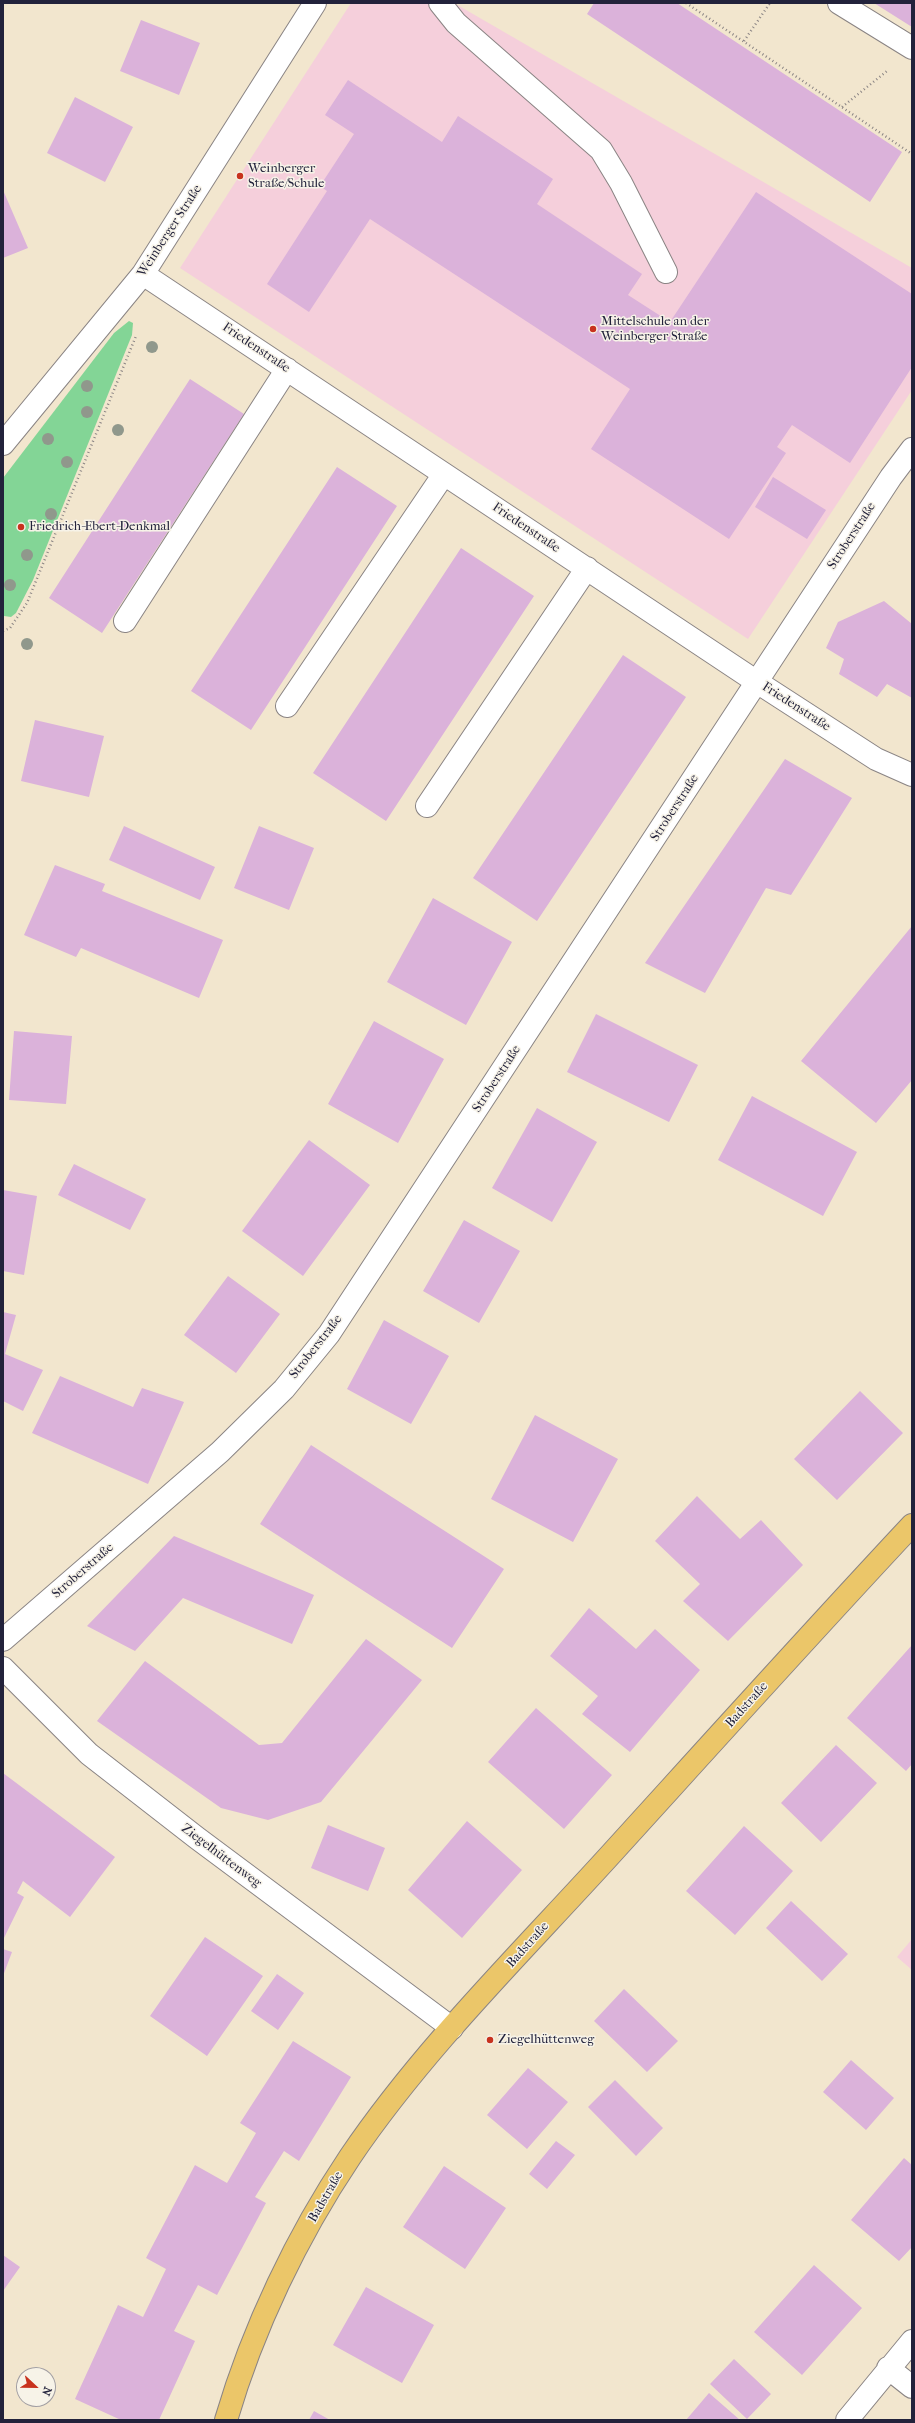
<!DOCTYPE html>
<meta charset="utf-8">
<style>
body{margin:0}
#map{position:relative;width:915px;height:2423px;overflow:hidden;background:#f2e6ce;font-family:"IM FELL French Canon",serif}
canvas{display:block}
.frame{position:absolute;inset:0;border:4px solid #22223b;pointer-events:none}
.north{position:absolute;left:16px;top:2367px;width:40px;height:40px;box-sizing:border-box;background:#f7f3e8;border:1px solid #a29fa3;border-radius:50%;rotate:112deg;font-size:11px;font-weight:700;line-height:16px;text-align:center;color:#22223b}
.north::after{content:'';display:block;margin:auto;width:14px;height:18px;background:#c8321e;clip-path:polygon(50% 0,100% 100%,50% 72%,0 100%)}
</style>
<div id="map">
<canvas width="915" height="2423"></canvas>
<div class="frame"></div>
<div class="north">N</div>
</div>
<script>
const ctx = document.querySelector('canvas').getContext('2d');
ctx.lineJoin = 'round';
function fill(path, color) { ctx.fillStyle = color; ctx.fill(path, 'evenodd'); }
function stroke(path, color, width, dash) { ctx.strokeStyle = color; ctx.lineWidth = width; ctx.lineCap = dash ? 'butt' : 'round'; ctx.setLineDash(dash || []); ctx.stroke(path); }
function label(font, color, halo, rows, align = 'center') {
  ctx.font = font + ' "IM FELL French Canon",serif'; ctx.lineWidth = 3; ctx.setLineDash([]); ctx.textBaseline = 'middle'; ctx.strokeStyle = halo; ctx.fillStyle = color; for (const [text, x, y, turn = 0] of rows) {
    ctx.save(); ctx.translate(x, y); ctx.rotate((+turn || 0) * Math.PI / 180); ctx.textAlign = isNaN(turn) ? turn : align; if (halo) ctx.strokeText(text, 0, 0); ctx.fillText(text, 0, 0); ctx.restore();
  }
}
const built = new Path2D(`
 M351 3H454L912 268V390L748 639 180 268Z
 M912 1939V1970L897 1957Z`);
const green = new Path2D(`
 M129 321 133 323 132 335 33 580 16 613 11 617 4 616 3 478 114 333Z`);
const building = new Path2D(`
 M594 3H677L902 152 870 202 587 14Z
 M874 3H912V27Z
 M141 20 200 43 179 95 120 71Z
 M348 80 442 142 458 116 553 179 537 204 642 274 628 295 670 322 756 192 912 294V367L850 463 792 425 777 447 786 453 729 539 591 449 630 389 370 219 309 312 267 284 327 191 320 186 354 134 325 115Z
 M75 97 133 127 105 182 47 153Z
 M3 190 28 248 3 258Z
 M190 379 244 414 102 633 49 598Z
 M337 467 397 506 251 730 191 691Z
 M773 477 826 510 807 539 755 507Z
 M461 548 534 596 386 821 313 773Z
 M884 601 912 624V698L887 684 877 697 839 674 844 659 826 648 838 622Z
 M623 655 686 697 537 921 473 878Z
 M35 720 104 736 89 797 21 781Z
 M785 759 852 798 791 895 766 888 705 993 645 963Z
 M124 826 215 867 200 900 109 860Z
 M259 826 314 848 289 910 234 888Z
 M55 865 105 884 102 891 223 940 199 998 81 948 76 957 24 935Z
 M433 898 512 942 466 1025 387 982Z
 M912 926V1080L876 1123 801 1061Z
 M596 1014 698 1065 669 1122 567 1072Z
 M374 1021 444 1059 398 1143 328 1104Z
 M14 1031 72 1036 66 1104 9 1100Z
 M752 1096 857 1152 823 1216 718 1160Z
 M537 1108 597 1142 552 1222 492 1188Z
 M309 1140 370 1185 303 1276 242 1231Z
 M74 1164 146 1199 130 1230 58 1195Z
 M3 1190 37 1196 24 1275 3 1271Z
 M464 1220 520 1251 479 1323 423 1291Z
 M228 1276 280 1314 236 1373 184 1335Z
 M3 1312 16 1315 5 1354 43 1370 23 1411 3 1401Z
 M384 1320 449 1356 411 1424 347 1389Z
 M60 1376 133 1407 142 1388 184 1402 148 1484 32 1433Z
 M860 1391 903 1433 837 1500 794 1459Z
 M535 1415 618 1459 573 1542 491 1499Z
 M311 1445 504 1569 452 1648 260 1524Z
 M697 1496 740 1539 761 1520 803 1565 728 1641 683 1601 700 1584 655 1541Z
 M174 1536 314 1595 292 1644 183 1598 135 1651 87 1626Z
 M589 1608 636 1649 655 1629 700 1670 630 1752 582 1714 598 1696 550 1656Z
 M366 1639 422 1680 321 1802 268 1820 221 1808 97 1721 145 1661 259 1745 282 1743Z
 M912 1645V1764L906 1771 847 1718Z
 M536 1708 612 1775 564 1829 488 1762Z
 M836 1745 877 1783 821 1842 781 1803Z
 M3 1773 115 1857 70 1917 23 1881 17 1893 24 1897 3 1940Z
 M467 1821 522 1870 462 1938 408 1890Z
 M328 1825 385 1848 368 1891 311 1868Z
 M744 1826 793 1871 735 1935 686 1891Z
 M791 1901 848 1954 822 1981 766 1928Z
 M205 1937 263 1976 207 2056 150 2016Z
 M3 1949 12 1952 3 1976Z
 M277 1974 304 1993 278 2030 251 2011Z
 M624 1989 678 2041 647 2072 594 2021Z
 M293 2041 351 2077 299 2161 284 2151 255 2197 266 2203 217 2295 198 2285 174 2331 195 2341 159 2420H121L75 2399 118 2305 143 2317 166 2269 146 2258 195 2165 227 2183 256 2133 240 2123Z
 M851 2060 894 2098 866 2130 823 2092Z
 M528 2068 568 2102 527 2149 487 2115Z
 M615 2080 663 2128 636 2156 588 2107Z
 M556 2141 575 2155 547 2189 529 2174Z
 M904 2158 912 2165V2247L899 2261 851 2220Z
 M444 2166 506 2208 465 2269 403 2227Z
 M3 2255 20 2267 3 2291Z
 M814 2265 862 2308 802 2375 754 2332Z
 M366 2287 434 2325 402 2383 333 2345Z
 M734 2359 771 2394 747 2419 710 2384Z
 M709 2393 740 2420H686Z
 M314 2411 330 2420H309Z`);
const path = new Path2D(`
 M686 3 912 154
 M744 41 770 3
 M842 107 887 71
 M3 631 10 628 27 603 136 336`);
const minor = new Path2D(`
 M440 3 456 23 601 150 621 183 666 272
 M839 3 912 48
 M143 274 757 682 876 759 912 775
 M3 444 143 274 315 3
 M125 621 287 369
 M287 706 444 474
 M427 806 587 568
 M3 1640 220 1452 284 1389 329 1334 891 477 912 449
 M3 1668 89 1754 197 1838 452 2028
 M888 2368 912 2387
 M847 2420 912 2341`);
const major = new Path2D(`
 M226 2420C253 2328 297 2236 350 2157 423 2049 523 1951 611 1854 711 1744 811 1633 912 1525`);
const trees = [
 [152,347],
 [87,386],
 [87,412],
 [118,430],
 [48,439],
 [67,462],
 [51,514],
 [27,555],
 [10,585],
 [27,644]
];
const markers = [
 [240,176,4,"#c8321e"],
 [593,329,4,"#c8321e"],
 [21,527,4,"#c8321e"],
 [490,2040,4,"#c8321e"]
];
const poiNames = [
 ["Weinberger",248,169],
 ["Straße/Schule",248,184],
 ["Mittelschule an der",601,322],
 ["Weinberger Straße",601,337],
 ["Friedrich-Ebert-Denkmal",29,527],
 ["Ziegelhüttenweg",498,2040]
];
const streetNames = [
 ["Weinberger Straße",170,231,-57],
 ["Friedenstraße",256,348,34],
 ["Friedenstraße",526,528,34],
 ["Stroberstraße",852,536,-57],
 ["Friedenstraße",796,707,33],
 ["Stroberstraße",675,808,-57],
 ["Stroberstraße",497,1079,-57],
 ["Stroberstraße",316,1347,-52],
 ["Stroberstraße",83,1571,-41],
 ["Badstraße",747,1705,-48],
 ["Ziegelhüttenweg",221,1856,37],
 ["Badstraße",528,1945,-48],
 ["Badstraße",326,2197,-60]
];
fill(built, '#f5cfdb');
fill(green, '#83d596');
fill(building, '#dbb2da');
stroke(minor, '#8a8484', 24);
stroke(major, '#8a8484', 24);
stroke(path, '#8a8484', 2.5, [1, 3]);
stroke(minor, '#fff', 22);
stroke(major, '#ebc669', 22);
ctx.fillStyle = '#90988c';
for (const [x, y] of trees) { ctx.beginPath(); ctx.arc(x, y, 6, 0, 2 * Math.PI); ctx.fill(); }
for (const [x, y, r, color] of markers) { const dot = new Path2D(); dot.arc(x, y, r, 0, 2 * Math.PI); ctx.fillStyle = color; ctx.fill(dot); stroke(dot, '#f7f3e8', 1.5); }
label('13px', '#22223b', '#f7f3e8', poiNames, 'left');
label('13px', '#22223b', '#f7f3e8', streetNames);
</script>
